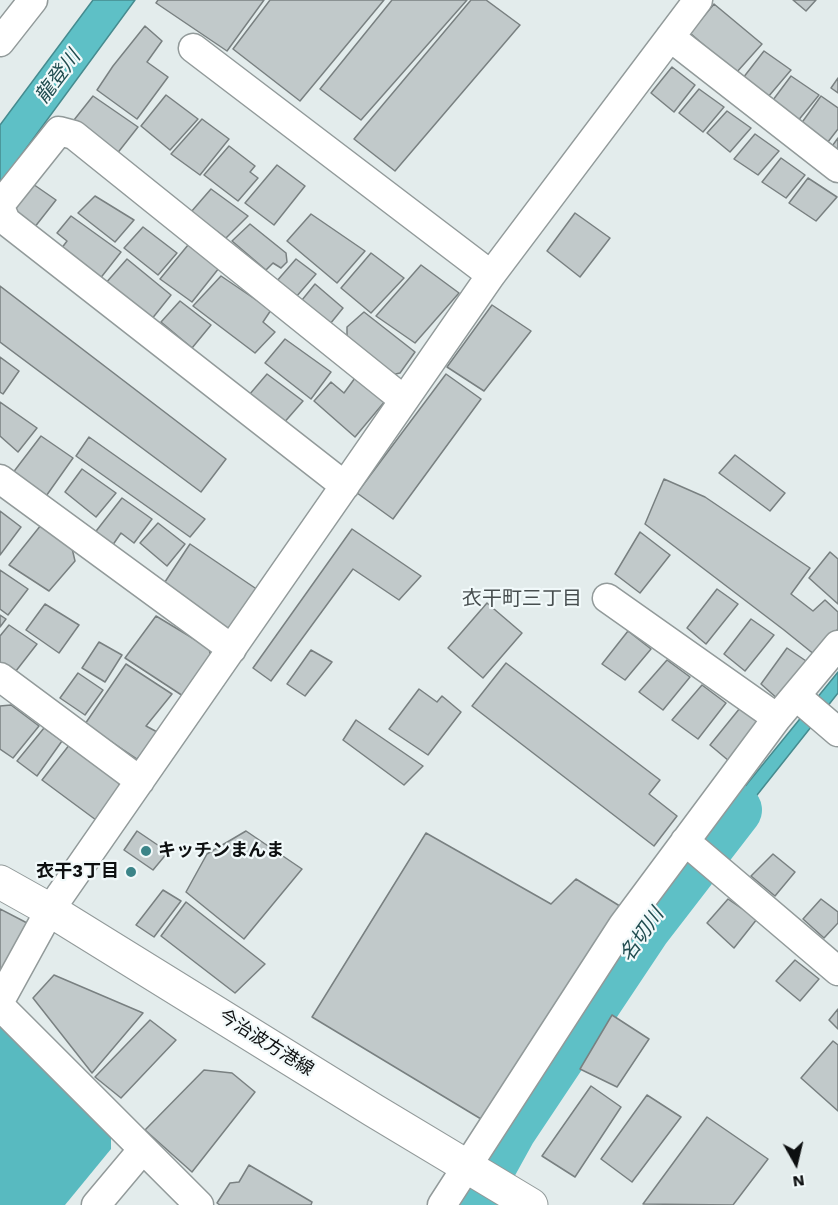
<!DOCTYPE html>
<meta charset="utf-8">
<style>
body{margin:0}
#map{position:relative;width:838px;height:1205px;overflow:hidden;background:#e3ecec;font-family:"Work Sans",sans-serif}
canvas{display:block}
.north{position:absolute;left:766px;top:1133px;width:60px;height:60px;-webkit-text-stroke:4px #f1f9fa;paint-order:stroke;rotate:172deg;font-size:16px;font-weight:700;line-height:24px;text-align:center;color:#0d0f10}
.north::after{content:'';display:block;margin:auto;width:21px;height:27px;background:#0d0f10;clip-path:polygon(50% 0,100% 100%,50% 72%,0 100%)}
</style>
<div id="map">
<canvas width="838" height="1205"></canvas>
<div class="north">N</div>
</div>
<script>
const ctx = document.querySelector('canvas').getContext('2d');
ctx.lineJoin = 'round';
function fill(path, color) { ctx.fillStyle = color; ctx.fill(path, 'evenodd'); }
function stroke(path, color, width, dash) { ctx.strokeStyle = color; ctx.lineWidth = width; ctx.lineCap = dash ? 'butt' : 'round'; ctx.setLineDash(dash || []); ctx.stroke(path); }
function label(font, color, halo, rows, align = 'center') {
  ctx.font = font + ' "Work Sans","Noto Sans JP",sans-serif'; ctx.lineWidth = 4.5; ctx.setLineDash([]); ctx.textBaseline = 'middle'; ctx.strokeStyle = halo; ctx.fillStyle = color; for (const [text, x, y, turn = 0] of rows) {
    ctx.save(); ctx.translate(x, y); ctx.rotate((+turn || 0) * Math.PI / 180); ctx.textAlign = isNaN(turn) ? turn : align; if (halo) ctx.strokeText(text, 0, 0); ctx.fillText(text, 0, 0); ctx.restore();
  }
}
const forest = new Path2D(`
 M0 1023 111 1137V1149L65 1205H0Z`);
const water = new Path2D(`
 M93 0H135L0 184V125Z
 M838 672V693L738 819 713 852 699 843Z
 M650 909 665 919 635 961 620 951Z
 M609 964 627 976 600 1018 582 1007Z
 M558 1039 577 1051 512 1152 493 1140Z
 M473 1183 489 1194 481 1205H458Z`);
const river = new Path2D(`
 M469 1205 511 1129 645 928 736 810`);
const building = new Path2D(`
 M158 0H264L227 51 156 3Z
 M270 0H384L300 101 233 49Z
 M392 0H467L361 120 320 89Z
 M471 0H486L520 25 395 171 354 139Z
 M793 0H816L806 11Z
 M714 4 762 44 736 73 690 33Z
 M145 26 162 41 147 62 168 77 137 119 97 90 113 66Z
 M764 51 791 70 768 97 743 78Z
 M672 67 695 85 674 112 651 93Z
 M791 76 819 95 797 122 770 104Z
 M838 78V93L831 88Z
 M699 89 724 107 703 132 679 113Z
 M166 95 198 119 170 150 141 126Z
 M93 96 138 127 116 155 74 120Z
 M821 96 838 108V129L824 147 798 128Z
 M727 111 751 128 730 152 707 133Z
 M202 119 229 139 200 175 171 154Z
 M755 134 779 151 758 175 734 159Z
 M838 138V155L830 149Z
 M229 146 255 166 250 172 258 178 238 201 204 175Z
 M781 158 805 175 786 198 762 182Z
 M277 165 305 186 274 225 245 203Z
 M808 178 837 197 816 221 789 203Z
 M30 182 56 200 34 228 15 214 14 201Z
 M211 189 248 216 226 238 191 212Z
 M95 196 134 220 115 242 78 213Z
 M575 213 610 238 580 277 547 251Z
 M311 214 365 251 337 283 287 241Z
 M71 216 121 252 99 280 61 249 67 241 57 233Z
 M250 224 286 253 287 262 281 268 273 263 266 270 232 241Z
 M143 227 177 253 158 275 124 248Z
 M193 239 223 263 192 302 160 279Z
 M371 253 404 278 371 313 341 288Z
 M127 259 171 295 151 320 105 284Z
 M296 259 316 274 296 297 276 282Z
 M421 265 459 293 415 343 376 316Z
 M221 276 271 310 263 322 275 332 255 353 193 306Z
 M315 284 343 308 330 324 302 300Z
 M0 286 226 459 201 492 0 342Z
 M180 301 211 325 192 348 161 322Z
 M492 305 531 331 484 391 447 367Z
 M364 312 415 352 400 373 391 375 347 339V327Z
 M285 339 331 372 311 399 265 363Z
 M0 357 19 371 3 394 0 392Z
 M267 374 303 401 282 425 249 395Z
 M446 374 481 399 393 519 357 493Z
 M355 378 386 400 355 437 314 401 331 382 344 393Z
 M0 402 37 428 18 452 0 436Z
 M41 436 73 458 44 499 12 474Z
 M89 437 205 519 190 537 76 456Z
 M735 455 785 493 770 511 719 473Z
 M82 469 116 493 96 517 65 492Z
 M664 479 705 497 810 568 791 594 813 611 825 600 838 612V629L815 655 784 630 645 524Z
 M122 498 152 519 134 543 121 533 110 549 93 535Z
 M0 511 21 527 0 555Z
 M158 523 185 544 167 566 140 543Z
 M41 525 71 544 75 561 49 591 9 565Z
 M352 529 421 576 399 600 353 569 271 681 253 668Z
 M640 532 670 555 640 593 615 574Z
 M190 544 258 590 226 637 161 588Z
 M830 552 838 559V604L809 578Z
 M0 570 28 589 8 615 0 609Z
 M717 589 738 604 706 644 687 628Z
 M487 603 522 633 483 678 448 648Z
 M45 604 79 625 59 653 26 630Z
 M0 615 6 619 0 627Z
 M156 616 209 648 212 665 183 696 125 658Z
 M751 619 774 635 745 671 724 654Z
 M9 625 37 644 12 676 0 667V636Z
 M628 631 651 649 625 680 602 664Z
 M99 642 122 655 105 682 82 668Z
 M787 648 809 663 779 700 761 684Z
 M311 650 332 662 305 696 287 684Z
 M667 660 690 677 663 710 639 692Z
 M506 663 660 780 649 794 677 816 654 846 472 706Z
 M126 664 172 694 146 726 159 733 137 759 85 724Z
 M78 673 103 690 85 715 60 698Z
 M702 685 726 703 698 739 672 720Z
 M419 689 437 702 442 696 461 712 428 755 389 729Z
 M11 705 39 726 13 758 0 749V706Z
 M740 708 762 724 729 761 710 745Z
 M356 720 423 766 404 785 343 740Z
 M44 728 62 741 37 776 17 761Z
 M70 744 119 779V792L96 820 42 780Z
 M137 831 168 852 153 870 124 850Z
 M246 831 302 869 244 939 186 892 207 854Z
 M426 833 551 904 576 879 623 908 481 1119 312 1017Z
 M773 854 795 872 775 896 751 876Z
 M163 890 181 901 154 937 136 925Z
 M728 899 757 919 734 948 707 923Z
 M821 899 838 912V923L824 938 803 919Z
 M186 902 265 964 235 993 161 936Z
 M0 909 29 924 0 975Z
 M795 960 819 979 800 1001 776 981Z
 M54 975 143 1013 92 1073 33 998Z
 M838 1009V1029L829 1020Z
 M612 1015 649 1039 617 1087 580 1069Z
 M150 1020 176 1040 121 1098 95 1077Z
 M833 1041 838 1045V1111L801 1078Z
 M204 1070 232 1073 255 1092 192 1172 145 1130Z
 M591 1086 621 1107 575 1177 542 1156Z
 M647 1095 681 1117 632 1182 601 1159Z
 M707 1117 768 1159 733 1205 643 1204Z
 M249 1165 312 1202 311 1205H220L217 1203 230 1183 239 1182Z`);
const minor = new Path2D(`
 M670 37 838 168
 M0 42 33 0
 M193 48 491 275
 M0 205 59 131 74 135 404 400
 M0 207 6 221 345 486
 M0 479 232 649
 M607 598 777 718
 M0 677 140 781
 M796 696 838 732
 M685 841 838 971
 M0 1001 50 910 491 275 698 0
 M0 1006 199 1205
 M96 1205 143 1149
 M442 1205 623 925 777 718 838 645`);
const major = new Path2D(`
 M0 882 50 910 373 1110 531 1205`);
const markers = [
 [146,851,6,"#3b8488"],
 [131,872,6,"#3b8488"]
];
const poiNames = [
 ["キッチンまんま",158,851],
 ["衣干3丁目",119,872,"right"]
];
const streetNames = [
 ["今治波方港線",266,1043,32]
];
const waterNames = [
 ["龍登川",58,77,-53],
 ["名切川",642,935,-55]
];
const neighbourhoodNames = [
 ["衣干町三丁目",522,599]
];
fill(forest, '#58bac0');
fill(water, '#5ec0c6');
stroke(water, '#468b8f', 1.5);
stroke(river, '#5ec0c6', 52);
fill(building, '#c1c9ca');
stroke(building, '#798081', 1.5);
stroke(minor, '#929a9a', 31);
stroke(major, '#929a9a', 35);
stroke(minor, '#fff', 28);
stroke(major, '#fff', 33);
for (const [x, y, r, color] of markers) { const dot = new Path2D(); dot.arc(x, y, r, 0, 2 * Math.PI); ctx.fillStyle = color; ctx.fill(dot); stroke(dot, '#f1f9fa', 2); }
label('bold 18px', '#0d0f10', '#f1f9fa', poiNames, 'left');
label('18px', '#0d0f10', '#f1f9fa', streetNames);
label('italic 20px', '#214d50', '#f1f9fa', waterNames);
label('20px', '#474e4f', '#f1f9fa', neighbourhoodNames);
</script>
